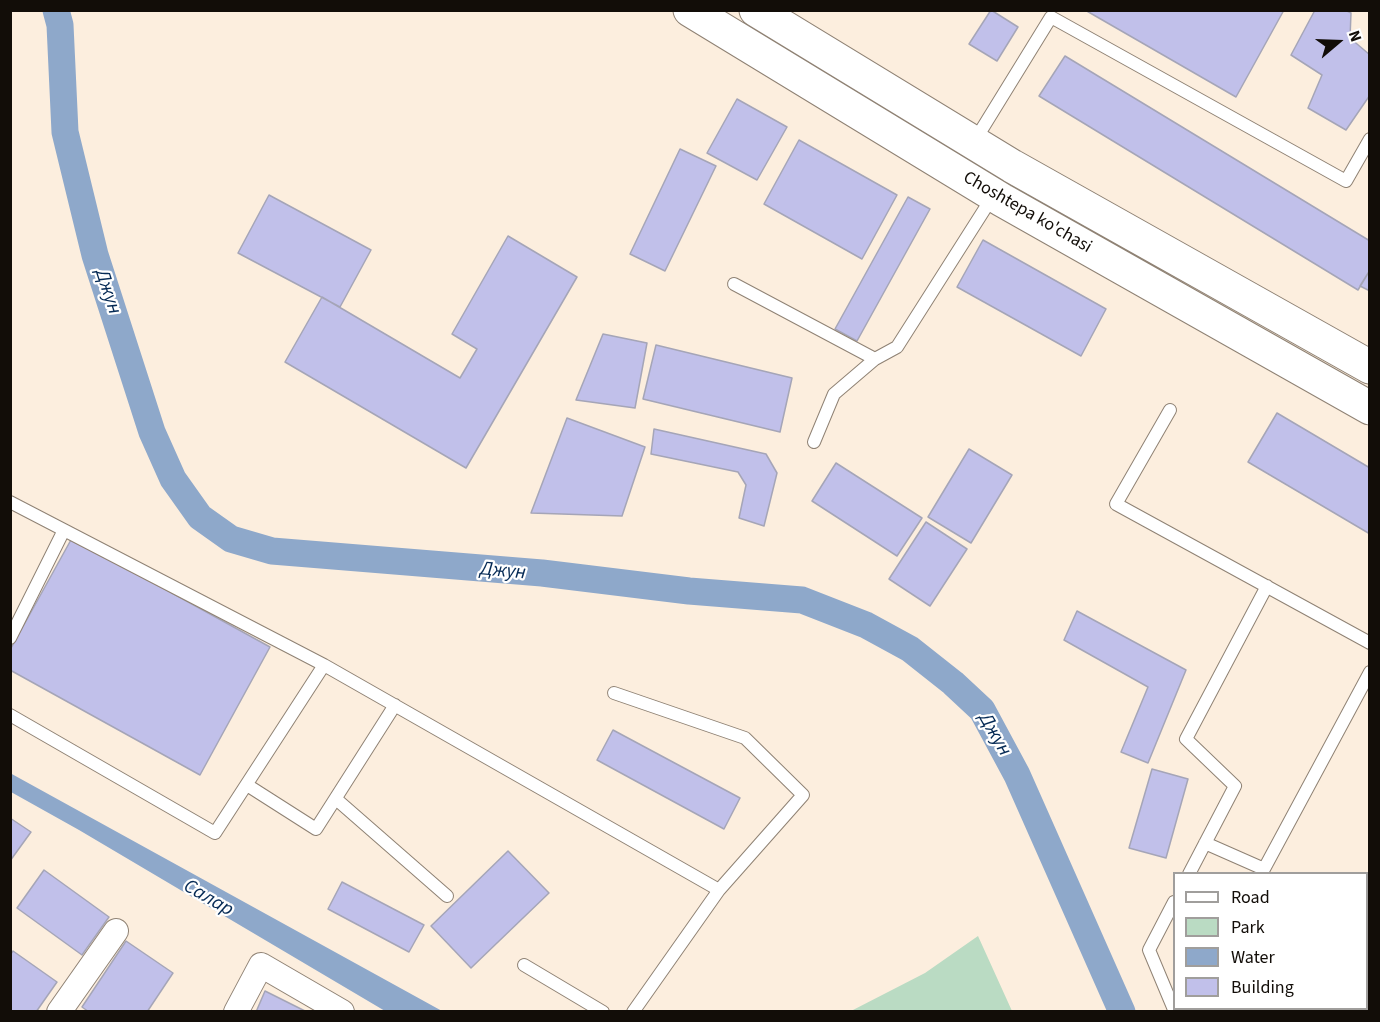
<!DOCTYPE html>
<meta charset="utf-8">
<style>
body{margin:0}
#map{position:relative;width:1380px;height:1022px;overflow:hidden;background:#fceede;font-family:"Source Sans 3",sans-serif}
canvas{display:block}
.frame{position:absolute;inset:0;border:12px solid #120d08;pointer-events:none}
.legend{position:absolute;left:1173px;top:872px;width:195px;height:138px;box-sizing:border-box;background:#fff;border:2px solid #a09e9c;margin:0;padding:8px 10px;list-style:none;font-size:18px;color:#120d08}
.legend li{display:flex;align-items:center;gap:12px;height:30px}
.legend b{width:30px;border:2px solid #a09e9c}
.north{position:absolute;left:1308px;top:12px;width:60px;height:60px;-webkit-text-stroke:4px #fff;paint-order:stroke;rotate:71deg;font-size:16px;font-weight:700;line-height:24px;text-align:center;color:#120d08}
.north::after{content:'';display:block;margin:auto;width:21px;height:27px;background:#120d08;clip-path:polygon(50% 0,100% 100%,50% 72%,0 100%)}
</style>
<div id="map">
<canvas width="1380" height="1022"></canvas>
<div class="frame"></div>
<ul class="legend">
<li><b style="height:8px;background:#fff"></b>Road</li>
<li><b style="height:16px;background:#badbc3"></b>Park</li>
<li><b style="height:16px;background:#8ea8ca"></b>Water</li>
<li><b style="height:16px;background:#c1c0ea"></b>Building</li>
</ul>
<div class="north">N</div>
</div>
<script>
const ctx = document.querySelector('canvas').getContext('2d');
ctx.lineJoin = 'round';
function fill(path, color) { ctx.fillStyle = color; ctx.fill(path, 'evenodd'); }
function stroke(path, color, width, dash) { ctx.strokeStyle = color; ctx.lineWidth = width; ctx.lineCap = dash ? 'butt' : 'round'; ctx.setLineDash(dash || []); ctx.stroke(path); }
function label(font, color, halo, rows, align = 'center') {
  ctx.font = font + ' "Source Sans 3",sans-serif'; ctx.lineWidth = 4.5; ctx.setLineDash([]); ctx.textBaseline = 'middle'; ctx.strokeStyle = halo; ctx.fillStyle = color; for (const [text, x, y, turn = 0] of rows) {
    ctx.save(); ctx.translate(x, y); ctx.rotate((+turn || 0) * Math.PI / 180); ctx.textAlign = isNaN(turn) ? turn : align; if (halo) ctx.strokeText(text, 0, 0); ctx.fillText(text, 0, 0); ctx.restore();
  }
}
const green = new Path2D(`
 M978 936 1012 1011H851L925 973Z`);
const water = new Path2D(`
 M10 773 442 1011H385L79 830 11 792Z`);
const canal = new Path2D(`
 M56 10 60 25 65 132 95 255 152 432 173 479 200 517 231 539 272 551 542 573 689 591 802 600 866 625 910 649 953 683 982 710 1017 775 1122 1012`);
const building = new Path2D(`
 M991 10 1018 27 997 61 969 44Z
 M1085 10H1284L1236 97Z
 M1315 10H1345L1351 13 1350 38 1370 55V95L1346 130 1308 108 1322 75 1291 55Z
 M1065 56 1370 241V270L1358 290 1039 96Z
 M737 99 787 127 757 180 707 153Z
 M799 140 897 195 862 259 764 204Z
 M680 149 716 166 665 271 630 254Z
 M269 195 371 250 340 307 238 253Z
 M908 197 930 209 857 341 835 329Z
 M508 236 577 277 466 468 285 362 322 297 460 378 477 349 452 334Z
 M983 240 1106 309 1081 356 957 287Z
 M1370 270V291L1360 286Z
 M603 334 647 343 635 408 576 400Z
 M656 345 792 378 780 432 643 399Z
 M1277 413 1370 468V534L1248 462Z
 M567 418 645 447 622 516 531 513Z
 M654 429 766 454 777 473 764 526 739 518 746 485 738 472 651 454Z
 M969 449 1012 475 971 543 928 517Z
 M836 463 922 518 897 556 812 501Z
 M926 522 967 549 930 606 889 579Z
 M72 538 270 647 200 775 10 670V650Z
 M1077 611 1186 670 1148 763 1121 752 1148 687 1064 640Z
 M613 730 740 798 724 829 597 760Z
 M1152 769 1188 779 1166 858 1129 848Z
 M10 818 31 832 10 861Z
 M508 851 549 893 471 968 431 926Z
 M44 870 109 917 82 955 17 908Z
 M1370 872V1012H1310L1311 1008H1366V879Z
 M342 882 424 925 409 952 328 909Z
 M126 941 173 973 147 1012H89L82 1007Z
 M13 951 57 982 36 1012H10V955Z
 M265 991 307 1012H256Z
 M1243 1008H1299L1297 1012H1250Z`);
const service = new Path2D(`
 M974 142 1051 17 1346 181 1370 139
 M734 284 875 359
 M1170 410 1116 504 1370 643
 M814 442 834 394 875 359 897 347 993 196
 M10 502 324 665 215 833 10 715
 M10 638 64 530
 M324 665 719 890 803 795 745 738 614 693
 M247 785 316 829 395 705
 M336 799 447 896
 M1205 843 1264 869 1370 672
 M1189 874 1235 786 1186 739 1267 586
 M1174 902 1149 950 1175 1012
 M524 965 603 1012
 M633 1012 719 890`);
const minor = new Path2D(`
 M59 1012 116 931
 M236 1012 261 965 342 1012`);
const primary = new Path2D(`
 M690 10 1002 200 1370 408
 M756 10 1012 166 1370 367`);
const streetNames = [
 ["Choshtepa ko'chasi",1027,213,30]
];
const waterNames = [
 ["Джун",107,292,72],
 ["Джун",503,572,5],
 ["Джун",994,735,60],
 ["Салар",208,899,30]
];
fill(green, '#badbc3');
fill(water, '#8ea8ca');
stroke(canal, '#8ea8ca', 27);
fill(building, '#c1c0ea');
stroke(building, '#a5a5b7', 1.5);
stroke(service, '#8f8274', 14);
stroke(minor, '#8f8274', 26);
stroke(primary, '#8f8274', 35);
stroke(service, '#fff', 12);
stroke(minor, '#fff', 24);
stroke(primary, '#fff', 33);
label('18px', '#120d08', '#fff', streetNames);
label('italic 20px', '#052a55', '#fff', waterNames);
</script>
